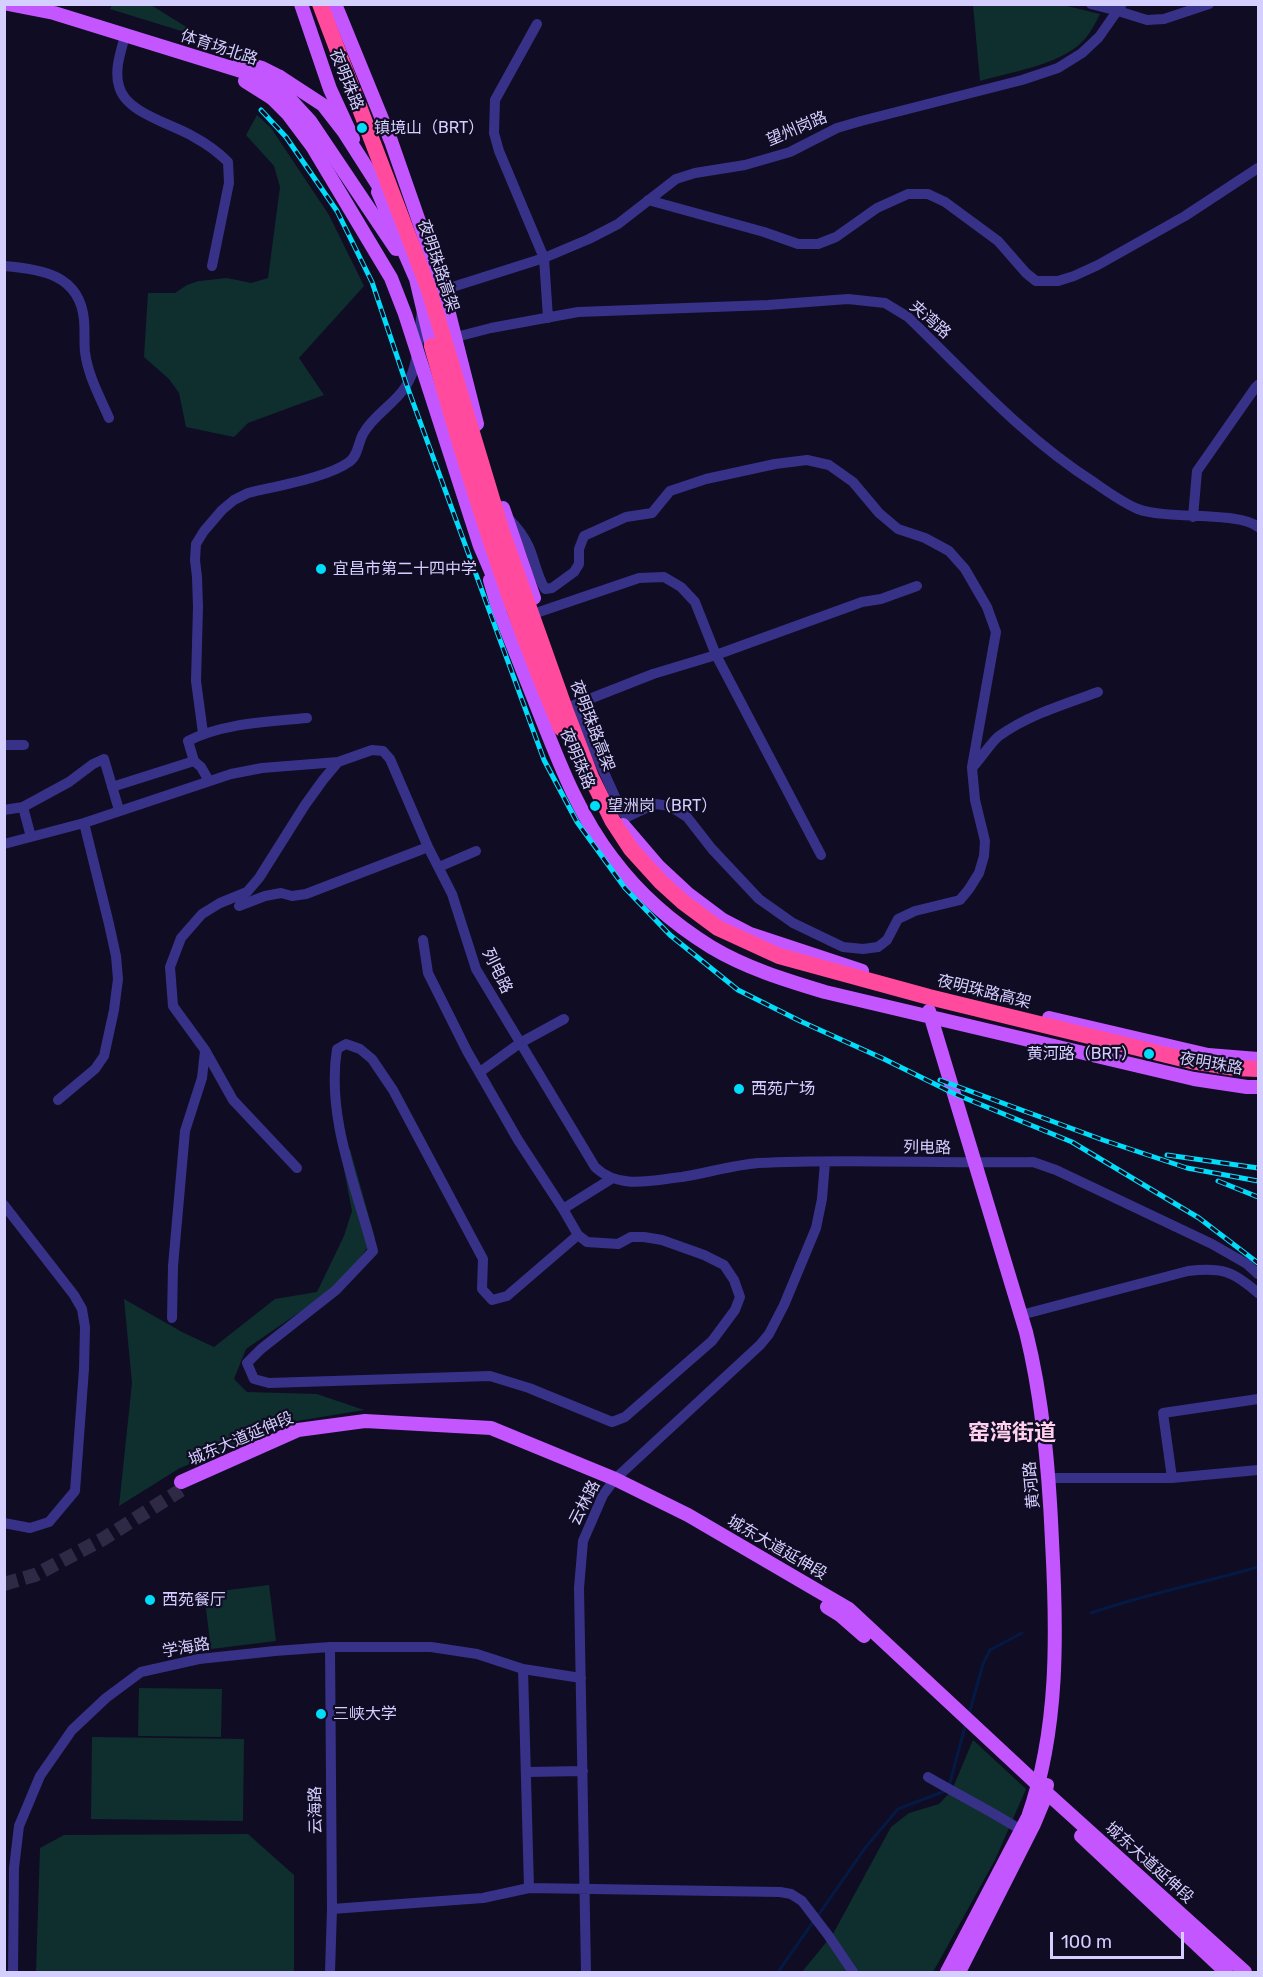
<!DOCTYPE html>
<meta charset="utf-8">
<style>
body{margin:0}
#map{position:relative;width:1263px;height:1977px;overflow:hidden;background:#100c24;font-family:Rubik,sans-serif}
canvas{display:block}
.frame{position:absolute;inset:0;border:6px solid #d5cfff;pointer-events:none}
.scale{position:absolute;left:1050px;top:1932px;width:134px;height:27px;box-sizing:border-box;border:3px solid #d5cfff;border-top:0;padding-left:8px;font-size:18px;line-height:21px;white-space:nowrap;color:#d5cfff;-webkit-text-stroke:4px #100c24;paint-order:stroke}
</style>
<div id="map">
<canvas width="1263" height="1977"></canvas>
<div class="frame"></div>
<div class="scale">100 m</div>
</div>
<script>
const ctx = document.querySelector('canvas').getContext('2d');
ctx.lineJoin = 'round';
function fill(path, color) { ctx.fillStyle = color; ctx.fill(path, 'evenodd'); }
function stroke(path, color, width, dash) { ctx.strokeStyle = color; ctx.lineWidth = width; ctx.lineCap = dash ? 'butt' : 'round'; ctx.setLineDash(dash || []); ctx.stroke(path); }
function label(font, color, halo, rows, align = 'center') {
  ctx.font = font + ' Rubik,"Noto Sans SC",sans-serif'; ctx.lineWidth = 4.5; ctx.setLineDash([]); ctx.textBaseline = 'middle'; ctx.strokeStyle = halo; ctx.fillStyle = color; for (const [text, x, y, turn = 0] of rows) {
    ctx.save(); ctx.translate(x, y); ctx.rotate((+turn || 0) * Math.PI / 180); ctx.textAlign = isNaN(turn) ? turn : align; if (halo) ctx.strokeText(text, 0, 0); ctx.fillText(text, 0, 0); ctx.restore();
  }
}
const green = new Path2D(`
 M112 5H151L204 38 110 9Z
 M973 5H1063L1100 14C1095 24 1090 34 1082 42 1059 65 1011 72 980 81Z
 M257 115 271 128 329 215 364 286 299 358 324 395 248 423 234 437 186 427 179 393 169 379 144 357 148 293H175L187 285 199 281 227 278 251 283 268 278 280 187 274 166 246 135Z
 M340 1149H350L375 1238 339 1285 246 1349 234 1379 247 1392 317 1394 364 1410 297 1421 180 1468 119 1506 132 1383 124 1299 182 1332 214 1347 275 1299 317 1292 344 1236 352 1211Z
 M269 1585 276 1641 211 1649 204 1593Z
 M139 1688 222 1689 221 1737 138 1736Z
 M92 1737 244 1739 243 1821 91 1819Z
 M973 1740 1026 1789 995 1860 933 1972H802L833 1934 891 1827 909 1813 939 1804 952 1790Z
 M248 1834 294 1875V1972H36L40 1848 64 1835Z`);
const stream = new Path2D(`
 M1091 1613C1145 1594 1203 1583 1258 1567
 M969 1714 983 1664 990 1650 1022 1633
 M949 1786 966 1723
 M817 1917 865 1848 898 1809 945 1791
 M778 1972 813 1922`);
const majorTunnel = new Path2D(`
 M4 1584 35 1575 103 1539 181 1490`);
const minor = new Path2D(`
 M1091 4 1118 11 1147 20 1164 19 1209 4
 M537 24 495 100 494 133 499 151 544 258 548 318
 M125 36C121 51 114 70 119 86 125 113 173 124 194 137 207 144 218 152 228 162L229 183 212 266
 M648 200 764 232 798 244H818L836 237 877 208 908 194H928L945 202 998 241 1026 273 1036 281H1058L1074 276 1098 265 1185 216 1258 168
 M4 266C42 269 80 275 84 320 85 331 84 342 85 352 88 376 100 397 109 418
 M443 290 544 258 589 239 618 224 676 179 695 173 745 165 790 152 837 128 861 121 1022 80 1058 68 1082 53 1099 37 1122 4
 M456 337 491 328 578 312 768 305 848 299 885 303 908 317C968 375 1024 438 1095 483 1108 492 1123 503 1138 509 1167 520 1240 511 1258 527
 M1193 517 1197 471 1255 388 1258 385
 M508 518C517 527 524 536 529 547 535 561 537 576 545 589L552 588 574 572 579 564V549L584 536 626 517 652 513 670 491 706 479 775 464 807 460 829 465 853 482 879 513 898 529 925 538 949 551 965 569 987 607 996 632 972 767
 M917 586 881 599 862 602 716 655 653 674 569 707 580 719 621 810 627 817 655 804 670 806 687 817 712 849 759 899 793 923 843 947 863 949 878 947 887 940 898 919 915 911 960 900 969 889 979 873 984 856 985 841 975 800 972 768C980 760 992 741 999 736 1028 715 1065 704 1098 692
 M539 612 639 578 664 577 681 587 695 602 716 655 821 855
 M203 733 196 681 198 607 197 577 195 560 196 544 204 531 222 510 234 500 248 493C276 486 327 478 349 462 358 456 358 443 363 434 373 415 395 404 406 386 419 367 419 332 422 310
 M4 745H24
 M209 781 201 767 194 761 188 741C223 723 268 722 307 718
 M112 787 194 761
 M23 807 31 837
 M4 810 23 807 69 782 93 764 104 759 119 810
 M4 844 84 823 231 774 262 768 338 762 372 750 383 751 390 759 428 847 452 894 476 969 595 1167C619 1190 652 1180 682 1177 707 1173 733 1165 758 1163 850 1158 942 1164 1033 1162L1056 1170 1212 1244 1247 1264 1258 1274
 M439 867 476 851
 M239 906 265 896 281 893 292 896 306 894 428 847
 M423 940 428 973 467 1051 518 1140 563 1209 578 1235 587 1242 618 1244 631 1237H644L662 1240 704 1255 724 1265 734 1280 740 1297 735 1310 712 1341 625 1417 612 1422 529 1388 490 1376 269 1383 254 1379 247 1363 261 1349 336 1290 373 1251C356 1186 326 1117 337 1049L346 1044 360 1049 372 1059 393 1090 483 1259 482 1289 492 1300 507 1296 578 1235
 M480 1072 520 1043 564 1019
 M58 1100 95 1069 104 1056 114 1010 118 979 116 956 109 924 84 823
 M297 1168 233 1100 205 1050 173 1006 170 967 181 938 202 914 220 903 247 892 259 878 305 805 323 780 338 762
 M4 1205 74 1295 82 1309 85 1327 84 1369 75 1491 49 1522 30 1528 4 1523
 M563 1209 611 1179
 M1021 1315 1188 1271C1222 1267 1233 1271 1258 1293
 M172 1318 173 1266 185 1131 202 1078 205 1051
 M1048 1478H1172L1258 1470
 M1172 1478 1163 1413 1258 1399
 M330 1647 332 1909 330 1972
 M527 1772 583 1771
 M928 1777C959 1795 991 1811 1021 1830
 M529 1888 780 1892 791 1894 802 1901 828 1935 853 1972
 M332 1909 483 1898 529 1888 523 1669
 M13 1972 14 1868 19 1826 40 1776 72 1730 106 1698 141 1672 199 1659 275 1651 330 1647H431L477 1654 523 1669 581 1678
 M586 1972 579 1588 583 1541 603 1495 615 1479 760 1345 769 1334 784 1305 816 1228 822 1199 825 1162`);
const major = new Path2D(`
 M8 4 54 13 251 74 288 97 310 121 396 249
 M301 4 330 89 353 139
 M335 4 391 141 443 290 477 424
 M240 62 262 68 280 77
 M245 81 272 98
 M378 192 416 279 434 355
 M503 508 534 598
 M490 580 498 608C513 646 528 684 543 722 562 770 581 818 613 859 639 894 674 924 711 947 746 968 785 980 825 992L1194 1079 1247 1087H1258
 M623 825 659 867 687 893 723 920 750 934 862 971
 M929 1011 1026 1332C1043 1400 1049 1471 1052 1541 1057 1632 1059 1730 1028 1817L947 1972
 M1049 1018 1208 1055 1258 1059
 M181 1482 298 1430 365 1421 491 1428 615 1479 688 1515 849 1609 1038 1785 1245 1972
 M827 1607 840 1615 864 1636
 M1081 1836 1226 1972
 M959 1972 1034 1824 1044 1800 1047 1785`);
const rail = new Path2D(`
 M261 110 286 137 337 211 372 282 407 386 544 760 577 822 625 888 670 935 738 990 800 1021 884 1059 955 1094 1072 1142 1199 1218 1258 1263
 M940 1080 1103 1140 1187 1168 1258 1181
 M1167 1155 1258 1168
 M1218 1181 1258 1197`);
const majorBridge = new Path2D(`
 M280 77 323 105 344 132 390 204
 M272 98 288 114 312 146 391 278 405 314 480 546 505 604`);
const highwayBridge = new Path2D(`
 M320 4 429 290 502 532 565 709 591 777 612 820 631 849 661 882 683 902 718 928 779 956 929 997 1191 1061 1235 1068 1258 1069
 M432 346C468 475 508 604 561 728`);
const markers = [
 [362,128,6,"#00dcfa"],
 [321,569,6,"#00dcfa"],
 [595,806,6,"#00dcfa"],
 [1149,1054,6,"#00dcfa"],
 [739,1089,6,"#00dcfa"],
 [150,1600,6,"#00dcfa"],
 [321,1714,6,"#00dcfa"]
];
const streetNames = [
 ["体育场北路",219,48,18],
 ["夜明珠路",346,80,68],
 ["望州岗路",797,129,-23],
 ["夜明珠路高架",438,266,71],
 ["夹湾路",930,320,41],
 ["夜明珠路高架",592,726,69],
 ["夜明珠路",577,759,67],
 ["列电路",497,971,64],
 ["夜明珠路高架",984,992,14],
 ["夜明珠路",1211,1064,10],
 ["列电路",927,1148,1],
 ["城东大道延伸段",241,1439,-23],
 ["黄河路",1032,1485,-95],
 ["云林路",585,1503,-63],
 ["城东大道延伸段",777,1548,30],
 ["学海路",186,1648,-10],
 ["云海路",316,1810,-91],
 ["城东大道延伸段",1149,1863,42]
];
const poiNames = [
 ["镇境山（BRT）",374,128],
 ["宜昌市第二十四中学",333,569],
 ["望洲岗（BRT）",607,806],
 ["黄河路（BRT）",1137,1054,"right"],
 ["西苑广场",751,1089],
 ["西苑餐厅",162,1600],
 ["三峡大学",333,1714]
];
const districtNames = [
 ["窑湾街道",1012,1434]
];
fill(green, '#0e2f2e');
stroke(stream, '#041a44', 3);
stroke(majorTunnel, '#2e2945', 14, [14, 7]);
stroke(minor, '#373288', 10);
stroke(major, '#c356ff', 14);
stroke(rail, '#00dcfa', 5);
stroke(rail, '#100c24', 3, [9]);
stroke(majorBridge, '#c356ff', 14);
stroke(highwayBridge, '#ff4a9d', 16);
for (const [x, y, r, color] of markers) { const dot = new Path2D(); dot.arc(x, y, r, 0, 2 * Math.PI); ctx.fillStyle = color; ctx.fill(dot); stroke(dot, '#100c24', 2); }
label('16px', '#d5cfff', '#100c24', streetNames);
label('16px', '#d5cfff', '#100c24', poiNames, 'left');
label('bold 22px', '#ffd1ed', '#100c24', districtNames);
</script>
